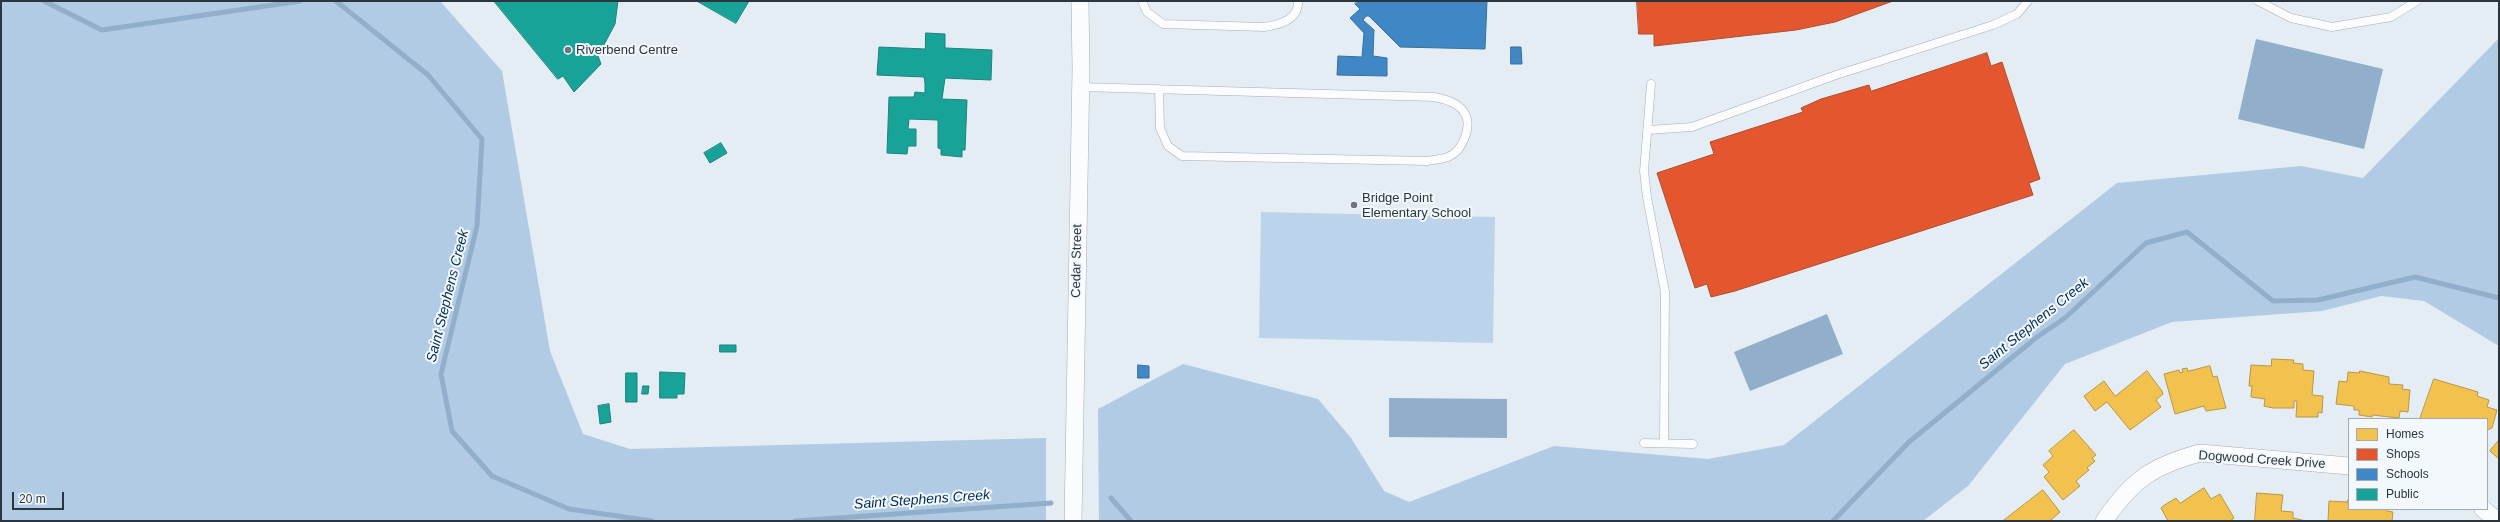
<!DOCTYPE html>
<style>
body{margin:0}
#map{position:relative;width:2500px;height:522px;overflow:hidden;background:#e4ecf4;font-family:Arial,sans-serif}
canvas{display:block}
.frame{position:absolute;inset:0;border:2px solid #2b353e;pointer-events:none}
.legend{position:absolute;left:2348px;top:418px;width:140px;height:92px;box-sizing:border-box;background:#f3f8fd;border:1px solid #a3aab1;margin:0;padding:5px 7px;list-style:none;font-size:12px;color:#2b353e}
.legend li{display:flex;align-items:center;gap:8px;height:20px}
.legend b{width:20px;border:1px solid #a3aab1}
.scale{position:absolute;left:12px;top:492px;width:52px;height:18px;box-sizing:border-box;border:2px solid #2b353e;border-top:0;padding-left:5px;font-size:12px;line-height:14px;white-space:nowrap;color:#2b353e;-webkit-text-stroke:3px #f3f8fd;paint-order:stroke}
</style>
<div id="map">
<canvas width="2500" height="522"></canvas>
<div class="frame"></div>
<ul class="legend">
<li><b style="height:11px;background:#f2c14e"></b>Homes</li>
<li><b style="height:11px;background:#e4572e"></b>Shops</li>
<li><b style="height:11px;background:#3f88c5"></b>Schools</li>
<li><b style="height:11px;background:#17a398"></b>Public</li>
</ul>
<div class="scale">20 m</div>
</div>
<script>
const ctx = document.querySelector('canvas').getContext('2d');
ctx.lineJoin = 'round';
function fill(path, color) { ctx.fillStyle = color; ctx.fill(path, 'evenodd'); }
function stroke(path, color, width, dash) { ctx.strokeStyle = color; ctx.lineWidth = width; ctx.lineCap = dash ? 'butt' : 'round'; ctx.setLineDash(dash || []); ctx.stroke(path); }
function label(font, color, halo, rows, align = 'center') {
  ctx.font = font + ' Arial,sans-serif'; ctx.lineWidth = 4; ctx.setLineDash([]); ctx.textBaseline = 'middle'; ctx.strokeStyle = halo; ctx.fillStyle = color; for (const [text, x, y, turn = 0] of rows) {
    ctx.save(); ctx.translate(x, y); ctx.rotate((+turn || 0) * Math.PI / 180); ctx.textAlign = isNaN(turn) ? turn : align; if (halo) ctx.strokeText(text, 0, 0); ctx.fillText(text, 0, 0); ctx.restore();
  }
}
const green = new Path2D(`
 M1261 212 1495 217 1493 343 1259 338Z`);
const forest = new Path2D(`
 M1 1H440L502 71 550 351 583 434 630 449 1046 438V521H1Z
 M2499 38V346L2424 301 2381 296 2322 311 2172 322 2065 364 1968 486 1923 521H1099L1098 409 1183 364 1318 399 1351 438 1384 491 1409 502 1554 446 1708 459 1784 445 2117 183 2301 166 2363 178Z`);
const water = new Path2D(`
 M2256 39 2383 69 2364 149 2238 119Z
 M1827 314 1843 354 1750 391 1734 352Z
 M1389 398 1507 399V438L1389 437Z`);
const homes = new Path2D(`
 M2272 359 2294 360 2293 363 2303 364V370L2314 371 2312 395 2323 396 2322 413 2318 412V417H2296L2297 401H2294V408H2273L2264 406 2265 399 2251 397 2252 386H2249L2251 365 2271 366Z
 M2210 366 2213 377 2217 376 2226 408 2206 411 2204 406 2175 414 2164 374 2179 370 2180 373 2183 372 2182 369 2187 368 2188 371Z
 M2147 371 2162 391 2163 394 2156 400 2161 407 2130 430 2107 402 2095 411 2084 396 2104 381 2115 396Z
 M2360 371 2389 377V384L2403 385 2402 389 2410 390 2408 412 2400 411 2399 418 2372 415V417L2359 415V410H2354V406L2336 404 2339 381 2347 382 2348 372 2359 373Z
 M2434 379 2478 392 2477 396 2489 400 2487 407 2497 410 2492 428 2487 430V419H2420Z
 M2074 430 2096 455 2092 458 2095 461 2087 468 2089 470 2076 481 2080 486 2063 500 2044 477 2049 472 2043 465 2053 456 2049 451Z
 M2499 440V459L2490 451Z
 M2204 488 2211 499 2220 494 2234 518 2230 521H2168L2161 508 2163 506 2176 498 2180 503Z
 M2043 490 2060 512 2051 520 2052 521H2003Z
 M2257 493 2283 495 2281 511 2293 512V518L2306 521H2255Z
 M2348 500 2349 509H2387V511L2393 512 2392 521H2328L2329 501 2347 502Z`);
const shops = new Path2D(`
 M1637 1H1893L1835 22 1796 30 1654 46V34H1639Z
 M1987 53 1991 66 2002 62 2040 179 2029 183 2033 195 1735 291 1711 297 1707 284 1695 288 1657 173 1714 154 1710 142 1803 112 1801 108 1821 99 1869 85 1871 91Z`);
const schools = new Path2D(`
 M1358 1H1487L1485 49 1400 47 1369 16H1366L1363 20 1374 30 1373 56 1387 58V76L1337 75 1338 56 1362 57 1364 33 1350 18 1360 9 1355 4Z
 M1511 47H1521L1522 64H1511Z
 M1138 365 1149 366V378H1138Z`);
const public = new Path2D(`
 M494 1H618L615 24 598 56 601 64 574 92 563 76 558 79Z
 M697 1H749L736 23Z
 M926 33 945 34V48L992 50 991 80 945 78 942 99 967 100 965 150H962V157L941 155V149L938 148V120L909 119 908 129H916V146H908L907 154 887 153 889 97H914L915 92 925 93V83L924 77 877 75 879 47 925 49Z
 M721 143 727 153 710 163 704 153Z
 M720 345H736V352H720Z
 M660 372 685 373 684 394H677V398H660Z
 M626 373H637V402H626Z
 M643 386H649L648 394H642Z
 M609 404 611 422 600 424 598 406Z`);
const stream = new Path2D(`
 M44 1 102 30 300 1
 M336 1 428 75 482 139 477 226 441 374 452 431 492 476 569 509 652 521
 M1111 498 1131 521
 M795 521 1051 503
 M1833 521 1909 442 2037 337 2065 318 2146 243 2187 232 2273 301 2318 300 2415 277 2499 298`);
const lane = new Path2D(`
 M1142 1 1147 12 1163 24 1264 27C1279 25 1299 20 1298 1
 M2258 1 2291 18 2332 27 2391 17 2417 1
 M1651 84 1644 171 1647 197 1665 292 1664 443
 M1080 87 1434 97C1444 99 1457 102 1464 112 1473 125 1463 151 1448 157 1442 159 1434 160 1427 161L1182 156 1168 146 1160 128 1159 89
 M1648 130 1692 127 1836 75 1993 25 2017 14 2028 1
 M1644 443 1693 444`);
const street = new Path2D(`
 M2483 509 2498 521
 M1073 521 1081 69 1080 1
 M2104 521C2132 480 2152 466 2200 453L2349 466`);
const markers = [
 [568,50,4,"#6c757e"],
 [1354,205,4,"#6c757e"]
];
const poiNames = [
 ["Riverbend Centre",576,50],
 ["Bridge Point",1362,198],
 ["Elementary School",1362,213]
];
const streetNames = [
 ["Cedar Street",1077,261,-89],
 ["Dogwood Creek Drive",2262,460,4]
];
const waterNames = [
 ["Saint Stephens Creek",448,296,-76],
 ["Saint Stephens Creek",2034,324,-39],
 ["Saint Stephens Creek",922,500,-4]
];
fill(green, '#bbd4ec');
fill(forest, '#b2cbe4');
fill(water, '#91aeca');
fill(homes, '#f2c14e');
stroke(homes, '#b69749', 1);
fill(shops, '#e4572e');
stroke(shops, '#ac4d33', 1);
fill(schools, '#3f88c5');
stroke(schools, '#396f9c', 1);
fill(public, '#17a398');
stroke(public, '#1d827d', 1);
stroke(stream, '#91aeca', 5);
stroke(lane, '#a5adb5', 9);
stroke(street, '#a5adb5', 18);
stroke(lane, '#fbfcfd', 8);
stroke(street, '#fbfcfd', 17);
for (const [x, y, r, color] of markers) { const dot = new Path2D(); dot.arc(x, y, r, 0, 2 * Math.PI); ctx.fillStyle = color; ctx.fill(dot); stroke(dot, '#f3f8fd', 1.5); }
label('13px', '#2b353e', '#f3f8fd', poiNames, 'left');
label('13px', '#2b353e', '#f3f8fd', streetNames);
label('italic 14px', '#002d51', '#f3f8fd', waterNames);
</script>
